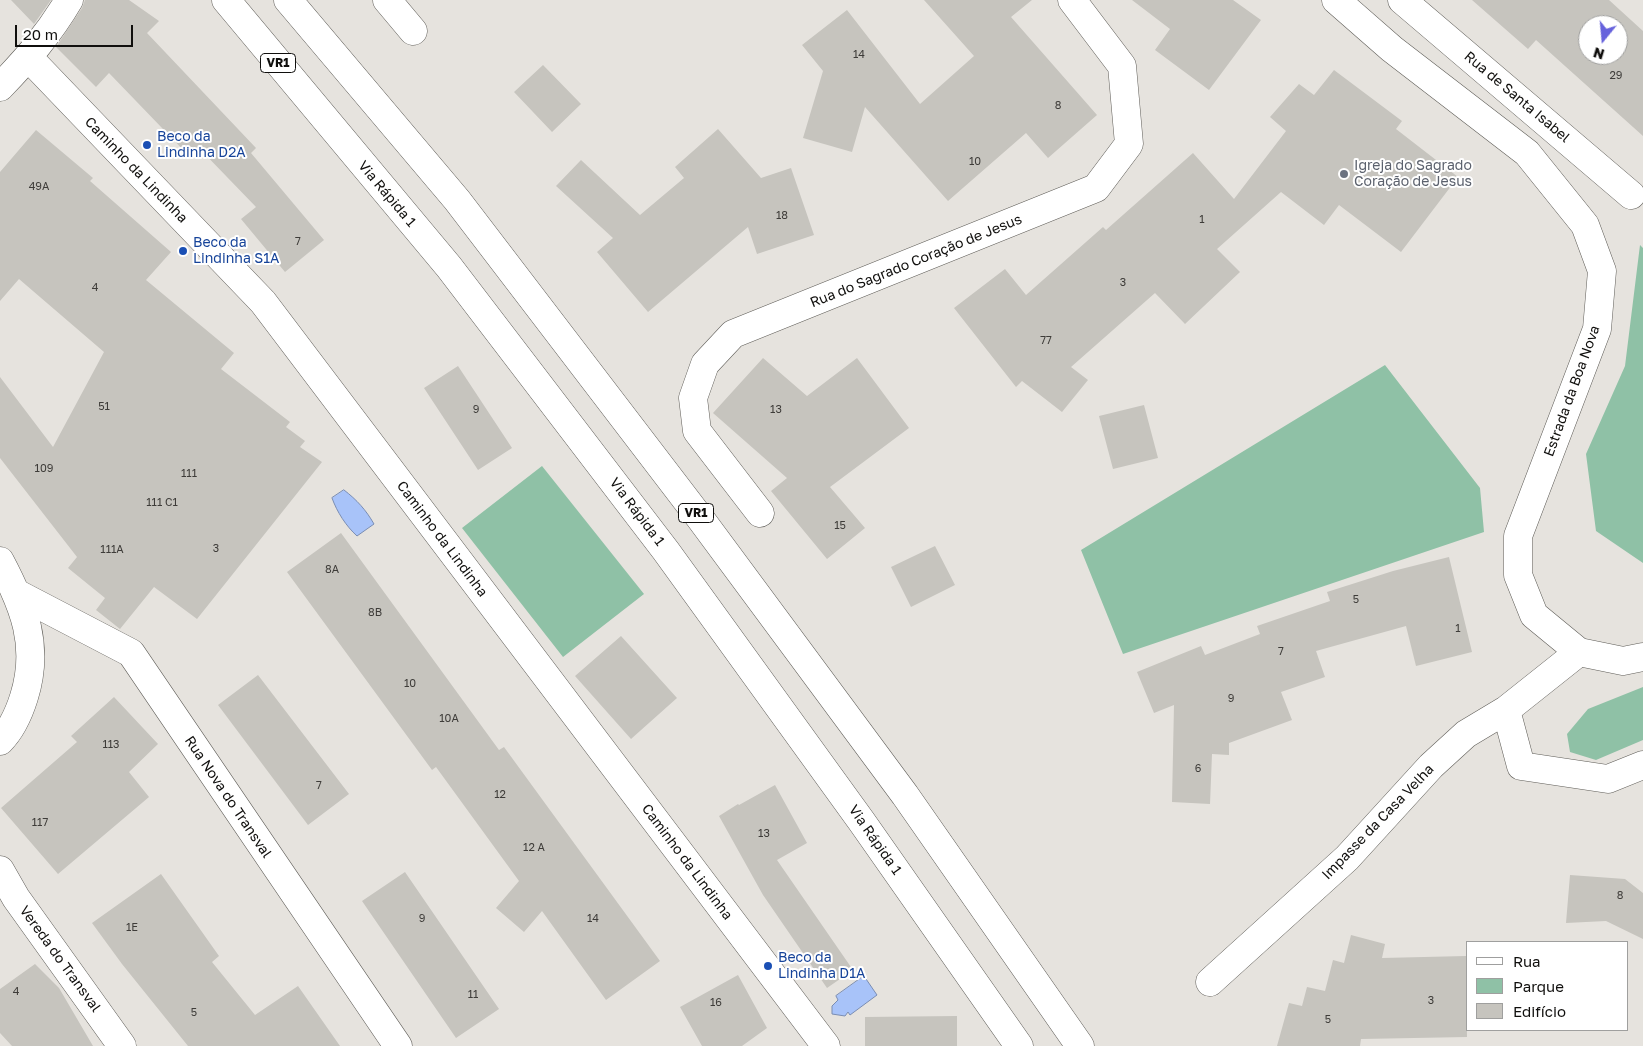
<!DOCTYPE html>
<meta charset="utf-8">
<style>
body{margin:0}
#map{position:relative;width:1643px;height:1046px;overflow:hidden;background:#e6e3de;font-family:"Golos Text",sans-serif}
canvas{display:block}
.legend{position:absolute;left:1466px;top:941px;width:162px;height:90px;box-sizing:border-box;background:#fff;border:1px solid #9f9f9e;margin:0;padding:6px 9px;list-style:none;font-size:15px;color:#100f0d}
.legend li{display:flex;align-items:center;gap:10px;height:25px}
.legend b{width:25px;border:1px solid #9f9f9e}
.north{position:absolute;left:1578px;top:15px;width:50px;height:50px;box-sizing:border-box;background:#fff;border:1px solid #9f9f9e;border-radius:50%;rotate:197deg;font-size:14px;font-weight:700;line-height:20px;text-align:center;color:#100f0d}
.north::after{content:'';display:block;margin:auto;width:18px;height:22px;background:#6662dc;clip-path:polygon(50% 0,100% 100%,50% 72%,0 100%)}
.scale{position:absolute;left:15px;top:25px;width:118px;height:22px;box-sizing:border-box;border:2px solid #100f0d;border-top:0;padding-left:6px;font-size:15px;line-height:18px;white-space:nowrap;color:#100f0d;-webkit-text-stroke:4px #fff;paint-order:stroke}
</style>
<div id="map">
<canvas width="1643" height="1046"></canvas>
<ul class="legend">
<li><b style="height:6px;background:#fff"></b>Rua</li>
<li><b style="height:14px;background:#8fc1a6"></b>Parque</li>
<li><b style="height:14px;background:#c6c4be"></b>Edifício</li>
</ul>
<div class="north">N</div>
<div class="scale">20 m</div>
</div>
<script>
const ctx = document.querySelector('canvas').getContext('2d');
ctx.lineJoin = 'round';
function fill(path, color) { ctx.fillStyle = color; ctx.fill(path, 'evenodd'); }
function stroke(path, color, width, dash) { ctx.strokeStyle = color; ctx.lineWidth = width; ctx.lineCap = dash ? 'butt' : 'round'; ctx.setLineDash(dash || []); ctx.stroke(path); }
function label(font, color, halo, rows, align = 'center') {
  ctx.font = font + ' "Golos Text",sans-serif'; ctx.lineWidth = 4; ctx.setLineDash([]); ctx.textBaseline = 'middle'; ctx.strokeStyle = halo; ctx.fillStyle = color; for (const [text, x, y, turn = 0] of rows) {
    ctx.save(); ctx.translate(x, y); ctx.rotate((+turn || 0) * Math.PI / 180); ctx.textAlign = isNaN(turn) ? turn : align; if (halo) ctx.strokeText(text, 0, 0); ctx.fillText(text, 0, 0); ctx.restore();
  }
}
const green = new Path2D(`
 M1640 245 1643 248V563L1596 531 1586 454 1625 366Z
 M1385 365 1480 488 1484 532 1123 654 1081 550Z
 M542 466 644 594 563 657 462 528Z
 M1643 687V740L1596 760 1570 752 1567 734 1588 709Z`);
const water = new Path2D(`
 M344 490C357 500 366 510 374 524L357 536C346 526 337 512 332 498Z
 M864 976 877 995 850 1015 848 1012 845 1016 832 1014V1006L838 1000 836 996Z`);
const building = new Path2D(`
 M11 0H51L34 24Z
 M85 0H129L159 21 147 33 256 148 251 153 324 240 285 272 241 219 256 207 198 147 189 156 109 73 96 87 56 47 82 8Z
 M924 0H1032L1011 17 1097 115 1048 158 1026 133 948 201 865 107 852 152 803 138 823 71 802 45 847 10 920 104 974 56Z
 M1132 0H1233L1261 20 1209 90 1155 50 1170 29Z
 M1472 0H1609L1643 31V136L1536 40 1528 49ZM1588 25H1618V55H1588Z
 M543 65 581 104 552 132 514 92Z
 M1334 70 1402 121 1396 129 1458 177 1401 252 1339 205 1324 225 1281 192 1217 249 1240 272 1185 324 1155 293 1071 367 1088 380 1062 412 1022 381 1016 387 954 308 1005 269 1026 295 1103 227 1106 230 1193 153 1234 199 1286 131 1270 117 1299 84 1314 95Z
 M718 129 761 178 791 168 814 235 757 254 748 227 648 312 597 252 613 238 556 186 581 160 640 215 684 178 675 167Z
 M36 130 93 178 90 181 171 252 146 280 234 353 221 369 290 422 286 427 305 441 300 447 322 462 197 619 154 587 120 629 96 610 105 598 68 568 77 557 0 458V377L53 447 104 352 19 279 0 301V172Z
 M763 358 807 396 857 358 909 428 830 487 865 528 827 559 771 491 787 478 713 413Z
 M458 366 512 448 478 470 424 388Z
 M1144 405 1158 458 1113 469 1099 416Z
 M341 533 499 750 504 747 660 961 606 1000 542 911 524 932 496 908 519 881 436 767 432 770 287 572Z
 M935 546 955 585 911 607 891 567Z
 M1449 557 1472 652 1416 666 1406 626 1316 651 1325 677 1281 692 1292 720 1229 743V755L1212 754 1210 804 1172 802 1174 705 1154 713 1137 672 1201 646 1205 655 1260 634 1257 626 1330 601 1327 592 1393 571Z
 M621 636 677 698 631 739 575 676Z
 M258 675 349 794 308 825 218 705Z
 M114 697 158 744 129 772 149 797 58 874 1 808 77 742 71 736Z
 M775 785 807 843 777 860 853 970 827 988 763 895 719 816 738 804 739 805Z
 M405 872 499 1009 456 1038 362 901Z
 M161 874 219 956 212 962 255 1015 298 986 340 1046H188L122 964 92 923Z
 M1570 875 1625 879 1643 893V939L1606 921 1566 923Z
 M1351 935 1385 944 1382 958 1466 956 1467 1037 1361 1039 1360 1046H1277L1289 1003 1302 1006 1307 987 1325 991 1333 960 1344 963Z
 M35 964 59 988 93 1046H12L0 1033V989Z
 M738 975 767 1028 742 1046H702L680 1007Z
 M957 1016V1046H865V1017Z`);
const minor = new Path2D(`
 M387 0 413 31
 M1402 0 1631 195
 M29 58 263 302 826 1046
 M0 87C27 59 49 34 69 0
 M760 513 697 431 693 398 705 364 733 334 1096 188 1129 144 1122 66 1072 0
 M18 594 131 653 398 1046
 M1579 652 1506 710 1521 766 1608 779 1643 765
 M0 870 16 898 122 1046
 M1210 982 1347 858 1431 766 1466 734 1506 710`);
const major = new Path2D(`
 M1336 0 1392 49 1527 153 1585 225 1602 271 1597 329 1518 536V575L1534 615 1579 652 1623 661 1643 657
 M0 561C24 606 40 646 24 697 19 713 12 729 0 741`);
const highway = new Path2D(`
 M226 0 449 267 666 551 862 822 1019 1046
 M288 0 457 200 700 518 905 795 1080 1046`);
const markers = [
 [147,145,5,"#1a4fb4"],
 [1344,174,5,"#6b7280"],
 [183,251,5,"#1a4fb4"],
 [768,966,5,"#1a4fb4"]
];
const numberNames = [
 ["14",859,55],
 ["29",1616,76],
 ["8",1058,106],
 ["10",975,162],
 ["49A",39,187],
 ["18",782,216],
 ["1",1202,220],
 ["7",298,242],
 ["3",1123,283],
 ["4",95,288],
 ["77",1046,341],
 ["51",104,407],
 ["9",476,410],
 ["13",776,410],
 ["109",44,469],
 ["111",189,474],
 ["111 C1",162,503],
 ["15",840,526],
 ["3",216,549],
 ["111A",112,550],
 ["8A",332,570],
 ["5",1356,600],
 ["8B",375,613],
 ["1",1458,629],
 ["7",1281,652],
 ["10",410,684],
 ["9",1231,699],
 ["10A",449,719],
 ["113",111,745],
 ["6",1198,769],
 ["7",319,786],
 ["12",500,795],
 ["117",40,823],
 ["13",764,834],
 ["12 A",534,848],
 ["8",1620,896],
 ["9",422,919],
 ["14",593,919],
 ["1E",132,928],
 ["4",16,992],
 ["11",473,995],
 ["3",1431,1001],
 ["16",716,1003],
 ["5",194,1013],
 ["5",1328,1020]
];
const shields = [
 [278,63,35],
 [696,513,35]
];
const shieldNames = [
 ["VR1",278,63],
 ["VR1",696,513]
];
const streetNames = [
 ["Rua de Santa Isabel",1517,97,40],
 ["Caminho da Lindinha",136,170,46],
 ["Via Rápida 1",387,194,50],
 ["Rua do Sagrado Coração de Jesus",916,261,-22],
 ["Estrada da Boa Nova",1572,391,-70],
 ["Via Rápida 1",637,512,53],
 ["Caminho da Lindinha",442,539,53],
 ["Rua Nova do Transval",228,797,56],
 ["Impasse da Casa Velha",1378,822,-46],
 ["Via Rápida 1",875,840,55],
 ["Caminho da Lindinha",687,862,53],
 ["Vereda do Transval",60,959,54]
];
const transitNames = [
 ["Beco da",157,137],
 ["Lindinha D2A",157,153],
 ["Beco da",193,243],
 ["Lindinha S1A",193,259],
 ["Beco da",778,958],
 ["Lindinha D1A",778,974]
];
const worshipNames = [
 ["Igreja do Sagrado",1354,166],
 ["Coração de Jesus",1354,182]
];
fill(green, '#8fc1a6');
fill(water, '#a8c3f9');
stroke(water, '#7a8db2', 1);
fill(building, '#c6c4be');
stroke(minor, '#5f5d58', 29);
stroke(major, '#5f5d58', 29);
stroke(highway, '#5f5d58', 29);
stroke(minor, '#fff', 28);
stroke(major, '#fff', 28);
stroke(highway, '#fff', 28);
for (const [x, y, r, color] of markers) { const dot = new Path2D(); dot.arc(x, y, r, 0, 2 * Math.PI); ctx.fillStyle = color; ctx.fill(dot); stroke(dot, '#fff', 2); }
label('11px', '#3e3c39', null, numberNames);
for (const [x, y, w] of shields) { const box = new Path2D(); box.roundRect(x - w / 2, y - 9.5, w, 19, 4); ctx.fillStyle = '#fff'; ctx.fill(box); stroke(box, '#100f0d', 1); }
label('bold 12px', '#100f0d', null, shieldNames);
label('14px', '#100f0d', '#fff', streetNames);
label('14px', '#164399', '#fff', transitNames, 'left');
label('14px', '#5b616d', '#fff', worshipNames, 'left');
</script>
